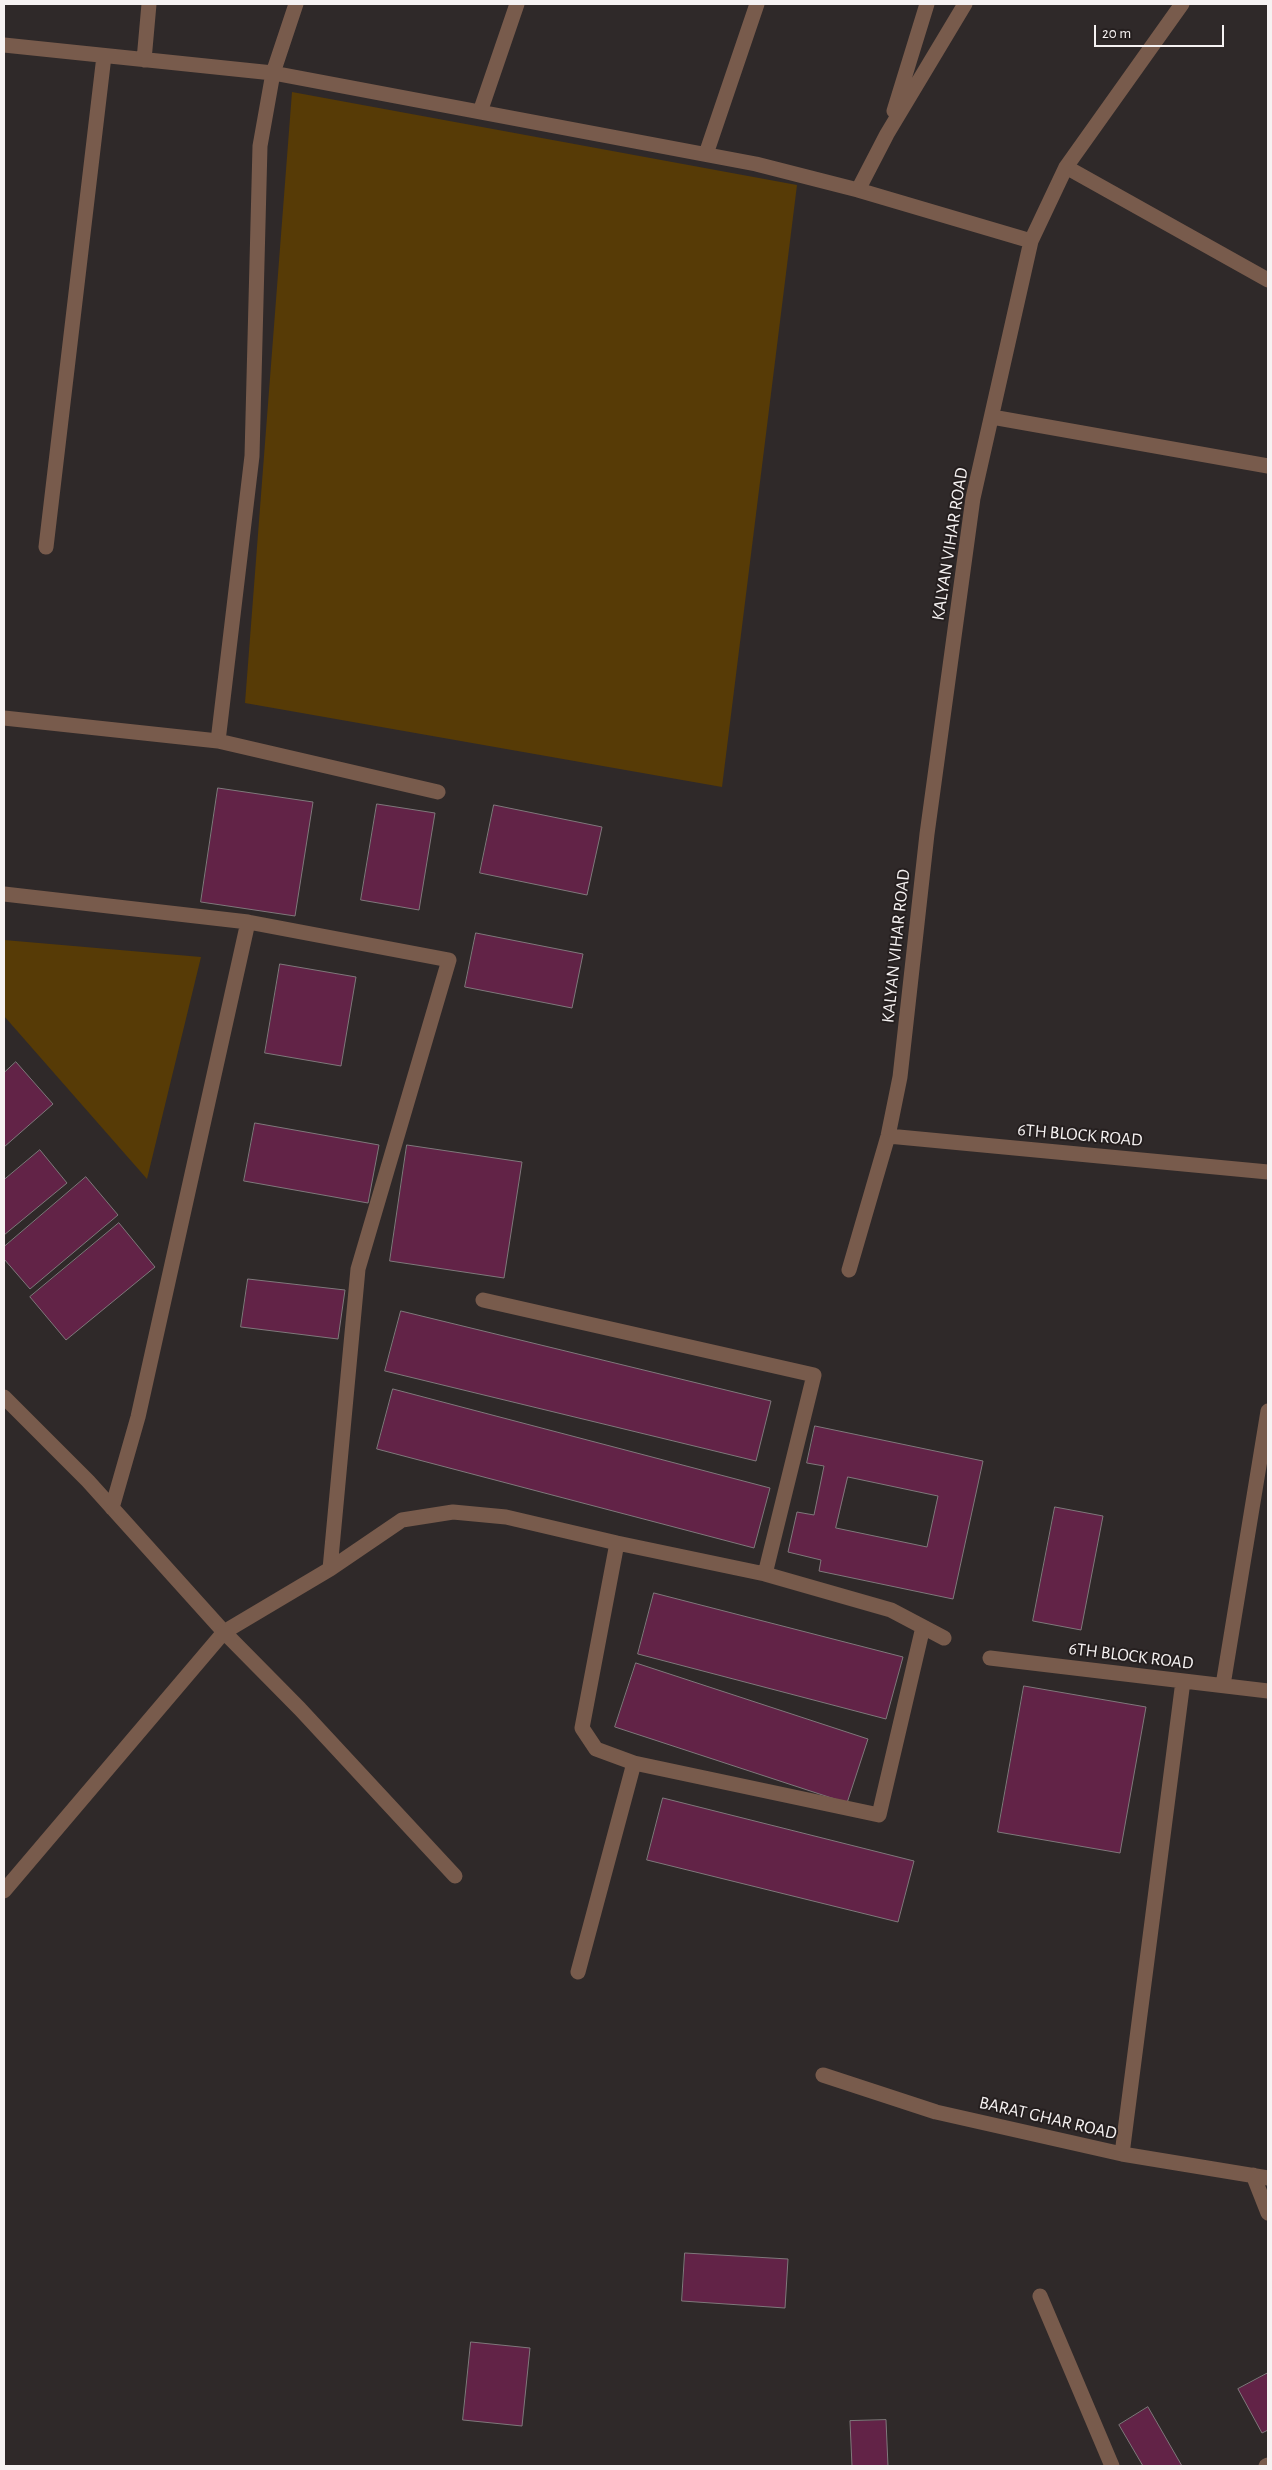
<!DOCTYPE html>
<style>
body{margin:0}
#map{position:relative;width:1272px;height:2470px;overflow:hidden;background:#2f2929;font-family:"Alegreya Sans",sans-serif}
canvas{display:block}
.frame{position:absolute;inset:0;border:5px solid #f6f2f2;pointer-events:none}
.scale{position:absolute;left:1094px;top:25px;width:130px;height:22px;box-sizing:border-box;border:2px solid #f6f2f2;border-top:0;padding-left:6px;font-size:15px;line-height:18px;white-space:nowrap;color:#f6f2f2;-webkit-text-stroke:4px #251f1f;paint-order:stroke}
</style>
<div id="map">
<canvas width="1272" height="2470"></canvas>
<div class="frame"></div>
<div class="scale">20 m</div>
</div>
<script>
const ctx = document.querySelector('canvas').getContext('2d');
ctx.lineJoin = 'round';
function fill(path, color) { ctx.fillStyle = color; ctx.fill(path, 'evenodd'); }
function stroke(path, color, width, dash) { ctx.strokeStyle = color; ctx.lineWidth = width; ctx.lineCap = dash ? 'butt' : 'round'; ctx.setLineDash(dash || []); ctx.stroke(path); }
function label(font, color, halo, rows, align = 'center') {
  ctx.font = font + ' "Alegreya Sans",sans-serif'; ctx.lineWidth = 4; ctx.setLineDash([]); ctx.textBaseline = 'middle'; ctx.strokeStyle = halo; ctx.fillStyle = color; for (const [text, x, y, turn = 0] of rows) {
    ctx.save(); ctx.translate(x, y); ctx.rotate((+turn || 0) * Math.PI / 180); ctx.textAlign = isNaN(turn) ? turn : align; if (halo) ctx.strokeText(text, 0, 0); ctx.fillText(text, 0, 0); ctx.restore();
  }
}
const green = new Path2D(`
 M292 92 797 185 722 787 245 703Z
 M4 940 201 957 147 1179 4 1016Z`);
const building = new Path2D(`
 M218 788 313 802 295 916 201 902Z
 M377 804 435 813 419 910 361 900Z
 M494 805 602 827 587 895 480 873Z
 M476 933 583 954 572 1008 465 987Z
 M280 964 356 977 341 1066 265 1053Z
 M16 1062 53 1104 4 1147V1073Z
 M255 1123 379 1145 368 1203 244 1181Z
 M407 1145 522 1162 504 1278 390 1261Z
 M40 1150 67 1183 4 1235V1180Z
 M86 1177 118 1215 30 1289 4 1259V1247Z
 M119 1223 155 1267 66 1340 30 1297Z
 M248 1279 345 1290 338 1339 241 1327Z
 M401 1311 771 1401 756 1461 385 1371Z
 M393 1389 770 1488 754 1548 377 1449Z
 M815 1426 983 1461 953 1599 819 1571 821 1560 788 1552 797 1512 814 1515 824 1466 807 1463ZM848 1477 938 1496 927 1547 836 1528Z
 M1055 1507 1103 1516 1081 1630 1033 1621Z
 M654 1593 903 1657 886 1719 638 1654Z
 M636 1663 868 1739 847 1803 615 1727Z
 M1024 1686 1146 1707 1120 1853 998 1832Z
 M663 1798 914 1861 898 1922 647 1860Z
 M685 2253 788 2259 785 2308 682 2301Z
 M471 2342 530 2348 522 2426 463 2420Z
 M1268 2373V2430L1262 2433 1238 2389Z
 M1148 2407 1182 2466H1143L1119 2425Z
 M886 2420 888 2466H852L850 2421Z`);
const minor = new Path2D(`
 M4 45 273 73 756 164 858 190 887 134 965 4
 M144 60 149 4
 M894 111 927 4
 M480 112 517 4
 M706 154 757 4
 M1066 167 1268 280
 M858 190 1031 241
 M992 417 1268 466
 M46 547 104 56
 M4 718 218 741 252 456 260 146 273 73 296 4
 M218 741 438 792
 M4 894 248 922 138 1417 112 1508
 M248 922 449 960 358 1269 330 1569
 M888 1136 1268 1172
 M849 1270 888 1136 900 1077 927 834 973 498 1031 241 1066 167 1182 4
 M483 1300 814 1375 765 1574
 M4 1397 88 1481 224 1632 4 1891
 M617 1543 582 1728 596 1749 634 1763 879 1815 923 1627
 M990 1658 1268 1691
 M1223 1685 1268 1411
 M455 1876 300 1709 224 1632 330 1569 402 1520 453 1512 506 1517 617 1543 765 1574 891 1610 944 1638
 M578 1972 634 1763
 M823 2075 936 2112 1122 2154 1268 2178
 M1122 2154 1183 1681
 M1253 2175 1268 2213
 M1040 2296 1112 2466
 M1266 2466 1268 2465`);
const streetNames = [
 ["KALYAN VIHAR ROAD",950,544,-81],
 ["KALYAN VIHAR ROAD",896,946,-84],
 ["6TH BLOCK ROAD",1080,1135,5],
 ["6TH BLOCK ROAD",1131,1656,7],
 ["BARAT GHAR ROAD",1048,2118,13]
];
fill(green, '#573b06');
fill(building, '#622347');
stroke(building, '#7f787b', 1);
stroke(minor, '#785b4c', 15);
label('18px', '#f6f2f2', '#251f1f', streetNames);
</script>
